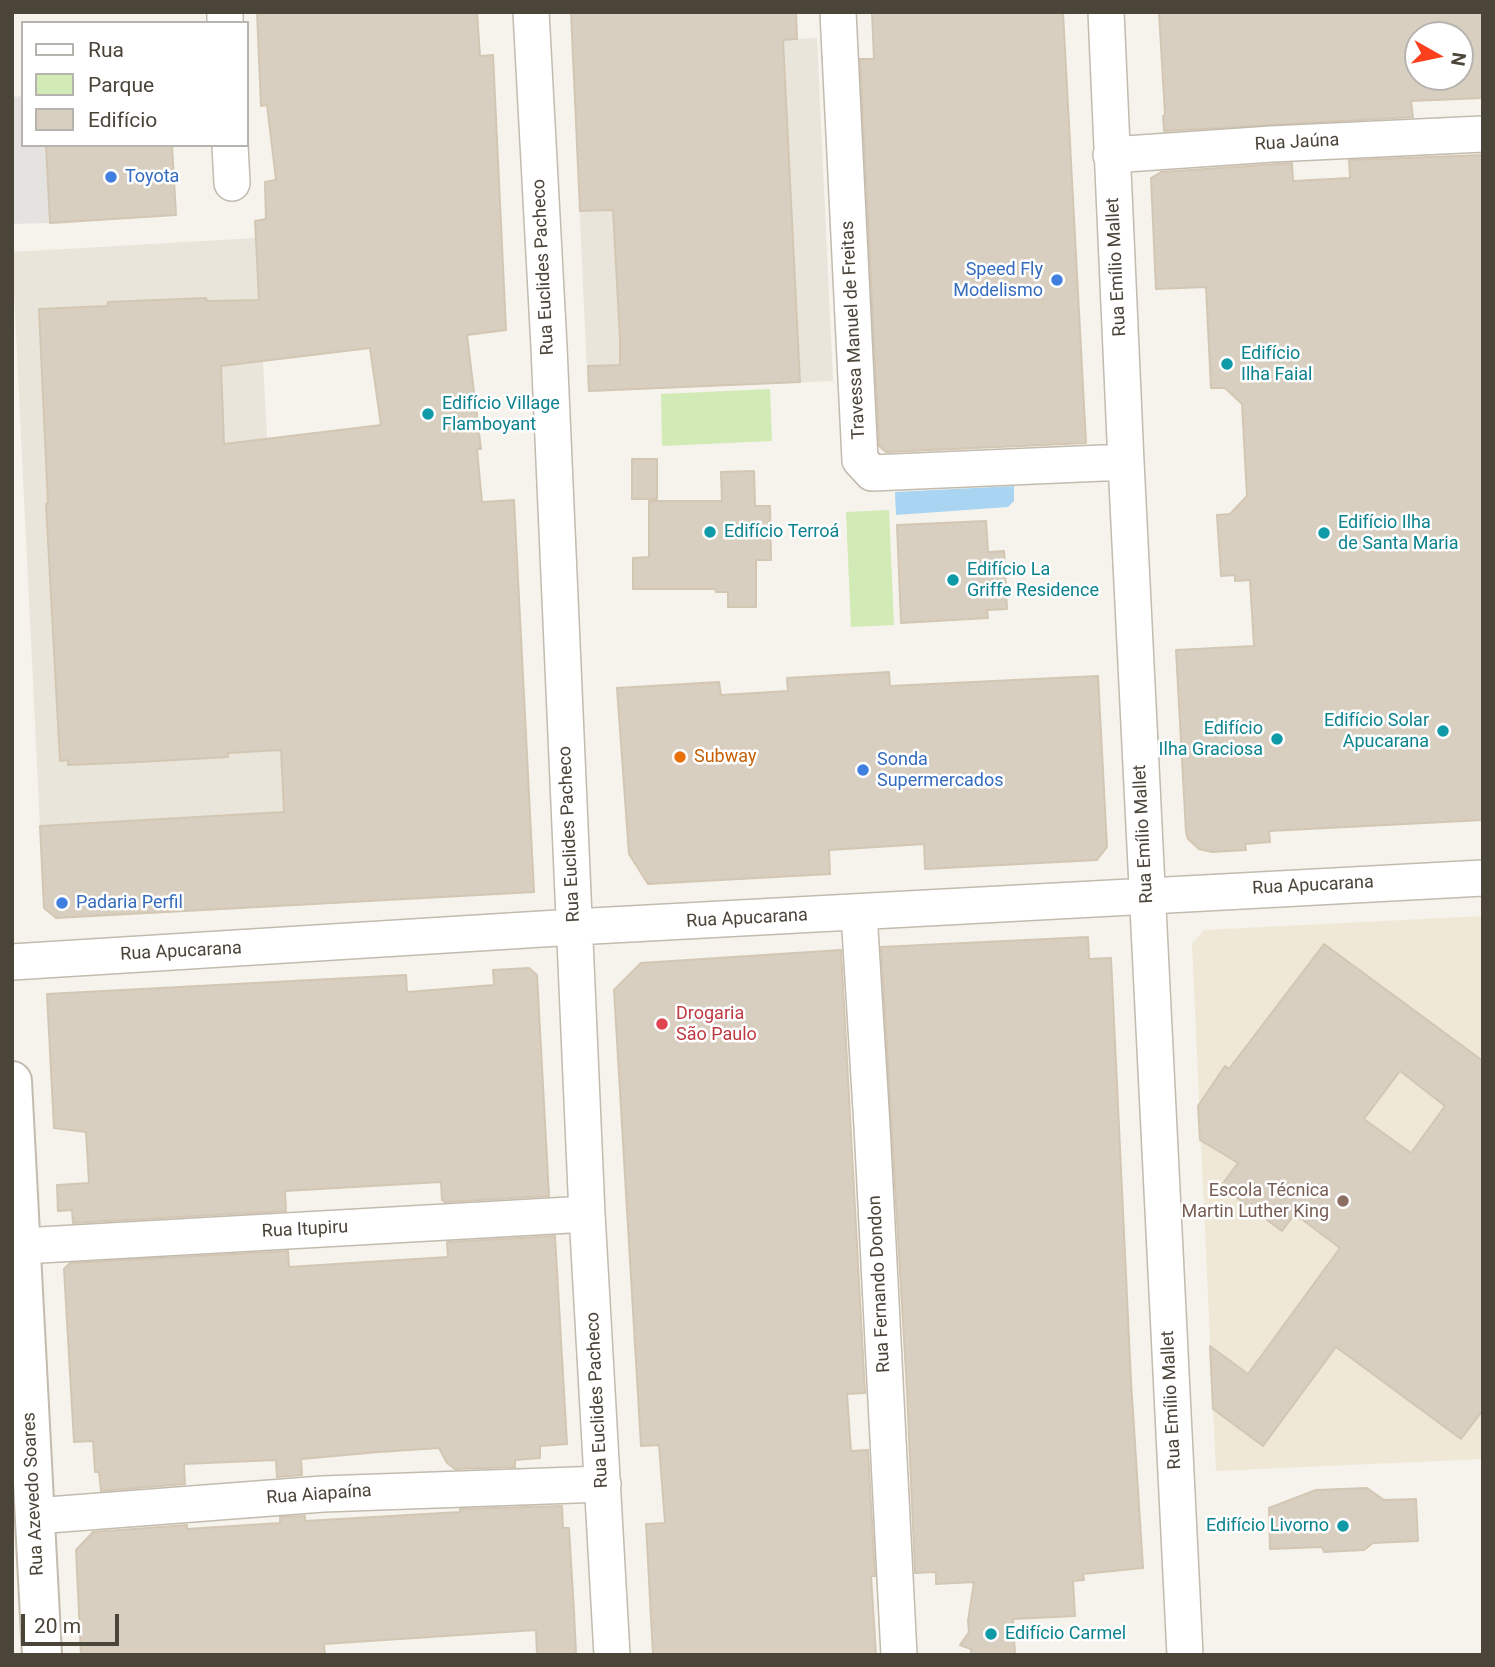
<!DOCTYPE html>
<meta charset="utf-8">
<style>
body{margin:0}
#map{position:relative;width:1495px;height:1667px;overflow:hidden;background:#f6f3ec;font-family:Roboto,sans-serif}
canvas{display:block}
.frame{position:absolute;inset:0;border:14px solid #4b4439;pointer-events:none}
.legend{position:absolute;left:21px;top:21px;width:228px;height:126px;box-sizing:border-box;background:#fff;border:2px solid #b7b4b0;margin:0;padding:9px 12px;list-style:none;font-size:21px;color:#4b4439}
.legend li{display:flex;align-items:center;gap:14px;height:35px}
.legend b{width:35px;border:2px solid #b7b4b0}
.north{position:absolute;left:1404px;top:21px;width:70px;height:70px;box-sizing:border-box;background:#fff;border:2px solid #b7b4b0;border-radius:50%;rotate:99deg;font-size:19px;font-weight:700;line-height:28px;text-align:center;color:#4b4439}
.north::after{content:'';display:block;margin:auto;width:24px;height:32px;background:#fc3f1d;clip-path:polygon(50% 0,100% 100%,50% 72%,0 100%)}
.scale{position:absolute;left:21px;top:1614px;width:98px;height:32px;box-sizing:border-box;border:4px solid #4b4439;border-top:0;padding-left:9px;font-size:21px;line-height:24px;white-space:nowrap;color:#4b4439;-webkit-text-stroke:5px #fff;paint-order:stroke}
</style>
<div id="map">
<canvas width="1495" height="1667"></canvas>
<div class="frame"></div>
<ul class="legend">
<li><b style="height:9px;background:#fff"></b>Rua</li>
<li><b style="height:19px;background:#d2eab5"></b>Parque</li>
<li><b style="height:19px;background:#d8cfc1"></b>Edifício</li>
</ul>
<div class="north">N</div>
<div class="scale">20 m</div>
</div>
<script>
const ctx = document.querySelector('canvas').getContext('2d');
ctx.lineJoin = 'round';
function fill(path, color) { ctx.fillStyle = color; ctx.fill(path, 'evenodd'); }
function stroke(path, color, width, dash) { ctx.strokeStyle = color; ctx.lineWidth = width; ctx.lineCap = dash ? 'butt' : 'round'; ctx.setLineDash(dash || []); ctx.stroke(path); }
function label(font, color, halo, rows, align = 'center') {
  ctx.font = font + ' Roboto,sans-serif'; ctx.lineWidth = 5; ctx.setLineDash([]); ctx.textBaseline = 'middle'; ctx.strokeStyle = halo; ctx.fillStyle = color; for (const [text, x, y, turn = 0] of rows) {
    ctx.save(); ctx.translate(x, y); ctx.rotate((+turn || 0) * Math.PI / 180); ctx.textAlign = isNaN(turn) ? turn : align; if (halo) ctx.strokeText(text, 0, 0); ctx.fillText(text, 0, 0); ctx.restore();
  }
}
const residential = new Path2D(`
 M817 38 833 381 588 392 572 49Z
 M256 238 271 506 284 812 40 826 12 252Z`);
const education = new Path2D(`
 M1483 916V1459L1216 1471 1192 944 1204 930Z`);
const green = new Path2D(`
 M770 389 772 441 662 446 661 394Z
 M889 510 894 625 851 627 846 512Z`);
const parking = new Path2D(`
 M23 96V145H46L50 223 12 224V97Z`);
const water = new Path2D(`
 M1014 486V501L1008 507 896 515 895 492Z`);
const building = new Path2D(`
 M257 12H477L480 56 493 55 506 330 467 335 481 449H477L482 502 514 500 534 892 56 918 44 908 40 826 284 812 281 750 228 753V757L140 762 68 765V760L60 761 46 504H48L39 309 107 306 108 302 206 298 207 301 259 300 255 221 266 219 265 182 276 180 267 105 261 106ZM370 348 381 425 224 444 221 366Z
 M571 12H796L797 39 783 40 800 382 589 391 588 366 620 365V339L613 210 580 211Z
 M872 12H1063L1086 443 886 452 879 446 860 59H874Z
 M1159 12H1483V98L1411 101 1413 117 1164 131 1163 116 1165 115ZM1418 35H1460V77H1418Z
 M46 145H172L176 215 50 223Z
 M1483 155V820L1269 831 1270 842 1245 844 1246 850 1212 852 1199 849 1188 839 1186 832 1176 650 1254 646 1250 580 1235 581V575L1221 576 1217 515 1230 514 1247 496 1242 404 1225 388H1211L1206 287 1156 289 1151 178 1161 172 1292 163 1293 181 1350 178 1349 160Z
 M632 459H657V499H632Z
 M754 471 755 506H770L771 560H756V607H728V592H716L715 589H633V558L649 557V501H722L721 472Z
 M986 521 988 552 1004 551 1007 609 987 610 988 618 901 623 897 525Z
 M889 672 890 686 1098 676 1107 847 1097 860 925 869 924 844 829 850 830 874 648 884 629 854 617 688 719 682 721 695 788 691 787 678Z
 M1088 937 1089 959 1111 958 1131 1381 1143 1568 1083 1574 1084 1580 1073 1581 1075 1616 1013 1619 1015 1655H971V1649L960 1645 969 1632 968 1621 974 1582 936 1584V1572L915 1573 907 1390 881 947Z
 M1324 944 1483 1061V1410L1461 1439 1336 1347 1263 1446 1213 1409 1210 1346 1248 1374 1340 1248 1295 1214 1282 1231 1221 1186 1238 1163 1200 1140 1198 1106 1225 1066 1229 1069ZM1400 1071 1445 1106 1411 1153 1364 1119Z
 M841 950 865 1393 847 1394 851 1451 868 1450 875 1576H871L876 1655H653L646 1524 665 1523 659 1445 641 1446 614 990 641 963Z
 M529 968 537 975 549 1196 445 1202 442 1200 441 1182 285 1191 286 1211 73 1223 72 1210 58 1211 57 1185 89 1183 86 1132 54 1128 47 994 406 975 407 992 494 985 493 970Z
 M555 1236 567 1444 540 1446V1458L515 1460V1467L455 1469 447 1463 439 1448 379 1452 301 1459 302 1475 277 1477 276 1460 184 1464 185 1484 101 1491 99 1472H95L93 1441 74 1442 64 1269 70 1263 288 1251 289 1267 367 1262 448 1257 447 1242Z
 M1367 1488 1384 1500 1416 1499 1418 1541 1373 1543 1364 1550 1324 1552 1322 1547 1270 1549 1269 1508 1316 1490Z
 M562 1506 563 1528H569L574 1612 576 1652 568 1655H537L536 1630 324 1644 325 1655H81L76 1550 93 1532 187 1525V1529L280 1523V1517L305 1516V1521L460 1512V1509Z`);
const minor = new Path2D(`
 M225 12V23
 M531 12 549 347 587 1214 612 1655
 M838 12 860 460 872 473 1126 462
 M1106 12 1126 462 1185 1655
 M230 145 232 183
 M1111 155 1272 144 1483 134
 M859 913 872 1126 899 1655
 M12 962 574 927 1483 878
 M22 1246 587 1214
 M35 1516 323 1494 603 1484`);
const tertiary = new Path2D(`
 M12 1081 42 1655`);
const markers = [
 [111,177,7,"#3f7fe0"],
 [1057,280,7,"#3f7fe0"],
 [1227,364,7,"#0f9aa8"],
 [428,414,7,"#0f9aa8"],
 [710,532,7,"#0f9aa8"],
 [1324,533,7,"#0f9aa8"],
 [953,580,7,"#0f9aa8"],
 [1443,731,7,"#0f9aa8"],
 [1277,739,7,"#0f9aa8"],
 [680,757,7,"#e8710a"],
 [863,770,7,"#3f7fe0"],
 [62,903,7,"#3f7fe0"],
 [662,1024,7,"#e0444e"],
 [1343,1201,7,"#8d6e63"],
 [1343,1526,7,"#0f9aa8"],
 [991,1634,7,"#0f9aa8"]
];
const streetNames = [
 ["Rua Jaúna",1297,143,-3],
 ["Rua Euclides Pacheco",544,267,-93],
 ["Rua Emílio Mallet",1117,267,-93],
 ["Travessa Manuel de Freitas",854,330,-93],
 ["Rua Euclides Pacheco",570,834,-93],
 ["Rua Emílio Mallet",1144,834,-93],
 ["Rua Apucarana",1313,886,-3],
 ["Rua Apucarana",747,919,-3],
 ["Rua Apucarana",181,952,-3],
 ["Rua Itupiru",305,1230,-3],
 ["Rua Fernando Dondon",880,1284,-93],
 ["Rua Euclides Pacheco",598,1400,-93],
 ["Rua Emílio Mallet",1172,1400,-93],
 ["Rua Azevedo Soares",34,1494,-93],
 ["Rua Aiapaína",319,1495,-4]
];
const shopNames = [
 ["Toyota",125,177],
 ["Speed Fly",1043,270,"right"],
 ["Modelismo",1043,291,"right"],
 ["Sonda",877,760],
 ["Supermercados",877,781],
 ["Padaria Perfil",76,903]
];
const cultureNames = [
 ["Edifício",1241,354],
 ["Ilha Faial",1241,375],
 ["Edifício Village",442,404],
 ["Flamboyant",442,425],
 ["Edifício Ilha",1338,523],
 ["de Santa Maria",1338,544],
 ["Edifício Terroá",724,532],
 ["Edifício La",967,570],
 ["Griffe Residence",967,591],
 ["Edifício Solar",1429,721,"right"],
 ["Apucarana",1429,742,"right"],
 ["Edifício",1263,729,"right"],
 ["Ilha Graciosa",1263,750,"right"],
 ["Edifício Livorno",1329,1526,"right"],
 ["Edifício Carmel",1005,1634]
];
const foodNames = [
 ["Subway",694,757]
];
const healthNames = [
 ["Drogaria",676,1014],
 ["São Paulo",676,1035]
];
const educationNames = [
 ["Escola Técnica",1329,1191],
 ["Martin Luther King",1329,1212]
];
fill(residential, '#eae5da');
fill(education, '#efe8d6');
fill(green, '#d2eab5');
fill(parking, '#e5e3e0');
fill(water, '#a9d4f2');
fill(building, '#d8cfc1');
stroke(building, '#d3c7b4', 2);
stroke(minor, '#c2bbae', 38);
stroke(tertiary, '#c2bbae', 42);
stroke(minor, '#fff', 35);
stroke(tertiary, '#fff', 38);
for (const [x, y, r, color] of markers) { const dot = new Path2D(); dot.arc(x, y, r, 0, 2 * Math.PI); ctx.fillStyle = color; ctx.fill(dot); stroke(dot, '#fff', 2.5); }
label('18px', '#4b4439', '#fff', streetNames);
label('18px', '#366cbe', '#fff', shopNames, 'left');
label('18px', '#0d838f', '#fff', cultureNames, 'left');
label('18px', '#c56008', '#fff', foodNames, 'left');
label('18px', '#be3a42', '#fff', healthNames, 'left');
label('18px', '#785e54', '#fff', educationNames, 'right');
</script>
